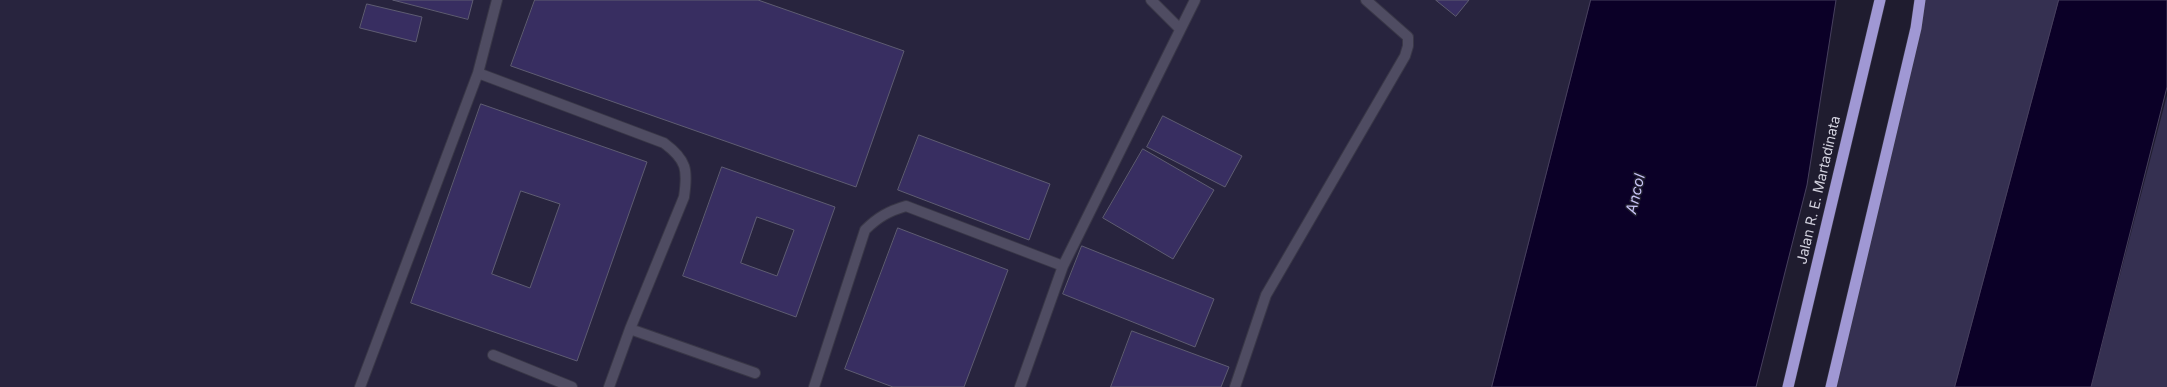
<!DOCTYPE html>
<style>
body{margin:0}
canvas{display:block;background:#1f1c2f}
</style>
<canvas width="2167" height="387"></canvas>
<script>
const ctx = document.querySelector('canvas').getContext('2d');
ctx.lineJoin = 'round';
function fill(path, color) { ctx.fillStyle = color; ctx.fill(path, 'evenodd'); }
function stroke(path, color, width, dash) { ctx.strokeStyle = color; ctx.lineWidth = width; ctx.lineCap = dash ? 'butt' : 'round'; ctx.setLineDash(dash || []); ctx.stroke(path); }
function label(font, color, halo, rows, align = 'center') {
  ctx.font = font + ' Inter,sans-serif'; ctx.lineWidth = 3; ctx.setLineDash([]); ctx.textBaseline = 'middle'; ctx.strokeStyle = halo; ctx.fillStyle = color; for (const [text, x, y, turn = 0] of rows) {
    ctx.save(); ctx.translate(x, y); ctx.rotate((+turn || 0) * Math.PI / 180); ctx.textAlign = isNaN(turn) ? turn : align; if (halo) ctx.strokeText(text, 0, 0); ctx.fillText(text, 0, 0); ctx.restore();
  }
}
const built = new Path2D(`
 M0 0H1591L1493 387H0Z`);
const green = new Path2D(`
 M1920 0H2059L1955 387H1829Z
 M2167 95V387H2091Z`);
const water = new Path2D(`
 M1591 0H1836L1807 185 1756 387H1492Z
 M2059 0H2167V87L2091 387H1955Z`);
const building = new Path2D(`
 M393 0H473L468 19Z
 M535 0H758L904 51 856 187 511 66Z
 M1436 0H1469L1456 16Z
 M367 4 422 17 416 42 360 28Z
 M481 104 647 162 577 361 411 303ZM521 191 560 204 530 288 492 274Z
 M1163 116 1242 156 1225 187 1147 147Z
 M919 135 1050 184 1029 240 898 190Z
 M1143 149 1214 190 1173 259 1103 218Z
 M722 167 835 207 796 317 683 276ZM757 217 794 230 777 276 741 263Z
 M898 228 1008 270 964 387H893L845 369Z
 M1082 246 1214 299 1195 347 1063 294Z
 M1132 331 1229 367 1221 387H1111Z`);
const service = new Path2D(`
 M497 0 478 73 664 143C687 160 688 170 684 197L630 329 609 387
 M1151 0 1180 29
 M630 329 755 373
 M493 355 572 387
 M360 387 478 73
 M814 387 865 230C878 217 889 211 906 206L1063 266 1195 0
 M1020 387 1063 266
 M1235 387 1266 295 1405 56 1408 46V37L1366 0`);
const trunk = new Path2D(`
 M1788 387 1880 0
 M1831 387 1916 28 1920 0`);
const streetNames = [
 ["Jalan R. E. Martadinata",1819,190,-77]
];
const waterNames = [
 ["Ancol",1636,194,-77]
];
fill(built, '#28243e');
fill(green, '#353051');
fill(water, '#0b0027');
stroke(water, '#473f5e', 1);
fill(building, '#382e61');
stroke(building, '#5e5c72', 1);
stroke(service, '#393747', 12);
stroke(trunk, '#393747', 12);
stroke(service, '#4f4c62', 10);
stroke(trunk, '#a098d4', 11);
label('14px', '#d2d1de', '#1f1c2f', streetNames);
label('italic 15px', '#c8c3f5', '#1f1c2f', waterNames);
</script>
